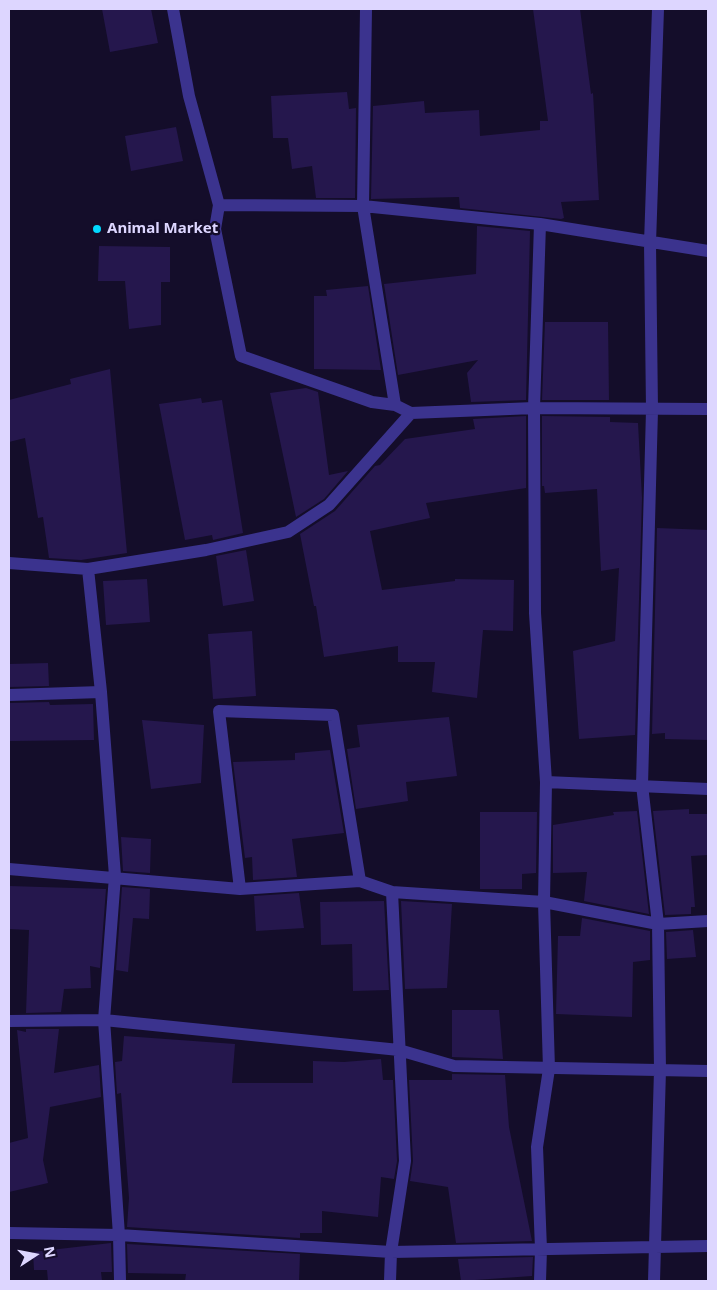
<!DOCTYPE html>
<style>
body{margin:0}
#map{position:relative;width:717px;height:1290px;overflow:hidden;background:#140d2a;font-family:"Noto Sans",sans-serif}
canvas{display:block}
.frame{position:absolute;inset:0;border:10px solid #ddd6ff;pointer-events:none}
.north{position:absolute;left:10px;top:1230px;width:50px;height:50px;-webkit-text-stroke:4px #140d2a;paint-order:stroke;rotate:79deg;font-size:14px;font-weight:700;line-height:20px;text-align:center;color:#ddd6ff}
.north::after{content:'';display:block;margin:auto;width:18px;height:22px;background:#ddd6ff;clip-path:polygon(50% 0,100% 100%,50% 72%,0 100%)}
</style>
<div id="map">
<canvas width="717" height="1290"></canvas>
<div class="frame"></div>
<div class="north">N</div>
</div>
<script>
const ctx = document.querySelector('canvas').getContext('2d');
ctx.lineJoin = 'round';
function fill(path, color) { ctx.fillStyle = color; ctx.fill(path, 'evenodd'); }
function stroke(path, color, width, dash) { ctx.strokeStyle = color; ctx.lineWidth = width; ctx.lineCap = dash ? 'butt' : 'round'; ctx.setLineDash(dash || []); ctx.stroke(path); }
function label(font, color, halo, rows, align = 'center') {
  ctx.font = font + ' "Noto Sans",sans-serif'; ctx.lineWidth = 5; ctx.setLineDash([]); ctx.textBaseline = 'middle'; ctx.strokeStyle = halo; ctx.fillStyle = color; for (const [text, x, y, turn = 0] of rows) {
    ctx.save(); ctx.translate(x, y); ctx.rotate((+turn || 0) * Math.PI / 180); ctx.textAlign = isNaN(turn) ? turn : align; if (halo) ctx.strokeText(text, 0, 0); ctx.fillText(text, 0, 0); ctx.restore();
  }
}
const building = new Path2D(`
 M102 9H151L158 43 110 52Z
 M533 9H580L591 94 593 93 599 200 561 202 564 218 561 219 460 208 459 197 371 199 373 106 424 101 425 113 479 110 480 136 540 130V121H548Z
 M347 92 349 109 356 108 355 198H316L312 166 292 169 288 138H273L271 96Z
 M176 127 183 161 131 171 125 136Z
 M477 226 530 231 526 400 471 402 467 373 478 360 398 375 384 284 476 274Z
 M99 246 170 247V282H161V325L129 329 125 281H98Z
 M368 286 381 370 314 369V296H327L326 290Z
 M545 322H608L609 400H542Z
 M110 369 127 553 81 560 49 558 43 517 38 518 25 438 9 442V400L71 384 70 379Z
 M306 388 318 392 329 475 348 471 324 499 296 517 270 393Z
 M201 398 202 403 222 400 243 533 213 540 212 535 185 540 159 404Z
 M526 416V488L426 503 430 518 370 531 382 590 455 581V579L514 580 513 631 483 630 477 698 432 692 435 662H398V646L324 657 316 606H314L300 534 335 511 375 466 380 465 405 439 475 429 473 419Z
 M542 416 610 417V422L638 423 642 498 635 735 579 739 573 651 615 641 619 568 601 571 597 489 545 493 544 486H542Z
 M657 528 708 530V740L665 739V733L652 734Z
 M246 550 254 601 223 606 216 556Z
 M147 579 150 622 106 625 103 581Z
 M252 631 256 696 213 699 208 634Z
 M48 663 49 686 9 687V664Z
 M49 702 50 705 93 704 94 740 9 741V703Z
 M449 717 457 776 406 782 408 801 356 809 347 749 360 747 357 725Z
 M142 720 204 725 201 783 151 789Z
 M330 750 344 833 292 839 297 877 253 880 252 857 245 858 233 762 295 760V753Z
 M689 809V814H708V855L691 856 695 907H691V914L665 915 653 811Z
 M637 811 649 914 584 901 587 872 553 873V825L614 815 613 812Z
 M480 812H537L536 873 522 874V889H480Z
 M121 837 151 839 150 873 123 871Z
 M9 886 106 889 100 968 90 966 91 988 64 989 61 1012 26 1013 29 930 9 929Z
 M122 887 150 889 149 919 133 918 128 972 116 970Z
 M299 893 304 928 256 931 254 896Z
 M384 901 389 990 353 991 352 944 321 945 320 902Z
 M401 901 452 904 447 988 405 989Z
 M582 918 650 931V960L633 962 632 1017 556 1014 558 936H580Z
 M693 930 696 957 667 959 666 932Z
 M452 1010H499L503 1059 452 1057Z
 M26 1029H59L54 1073 99 1065 101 1097 50 1107 43 1160 48 1183 9 1192V1143L28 1138 17 1030 26 1032Z
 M124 1036 235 1044 232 1083H313V1061L344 1062 381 1059 383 1080H393L397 1161 394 1179 381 1177 378 1217 322 1211V1233H300V1238L127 1227 129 1198 121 1093 117 1094 115 1062 122 1061Z
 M452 1074 505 1075 509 1127 532 1241 456 1243 448 1187 410 1181 413 1161 409 1080H452Z
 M111 1243 112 1272H101L102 1281H48L47 1270H34L33 1252Z
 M127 1244 300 1254 299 1281H185L186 1274 128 1273Z
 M533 1257 532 1276 461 1281 458 1259Z`);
const street = new Path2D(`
 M173 9 189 96 219 205 215 229 241 356 372 402 395 405 411 413 534 408 708 409
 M366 9 363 206 395 405
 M219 205 363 206 540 224 708 251
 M9 563 88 569 206 550 288 532 329 505 411 413
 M88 569 101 692 115 876 104 1020 119 1235 120 1281
 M9 695 101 692
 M546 782 708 789
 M9 869 240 889 360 881 392 892 544 902 658 924 708 921
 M240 889 219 711 333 715 360 881
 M9 1021 104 1020 399 1050 454 1066 708 1071
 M9 1233 119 1235 391 1252 708 1246
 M390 1281 391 1252 405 1161 392 892
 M540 1281 541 1249 537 1147 549 1069 544 902 546 782 535 613 534 408 540 224
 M654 1281 660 1070 658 924 642 785 652 410 650 243 658 9`);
const markers = [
 [97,229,5,"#02d9ff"]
];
const poiNames = [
 ["Animal Market",107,229]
];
fill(building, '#25174d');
stroke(street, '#3b338e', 12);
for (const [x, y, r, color] of markers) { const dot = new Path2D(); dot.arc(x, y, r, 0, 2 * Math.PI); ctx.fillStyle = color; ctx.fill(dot); stroke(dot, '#140d2a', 2); }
label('bold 15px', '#ddd6ff', '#140d2a', poiNames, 'left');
</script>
